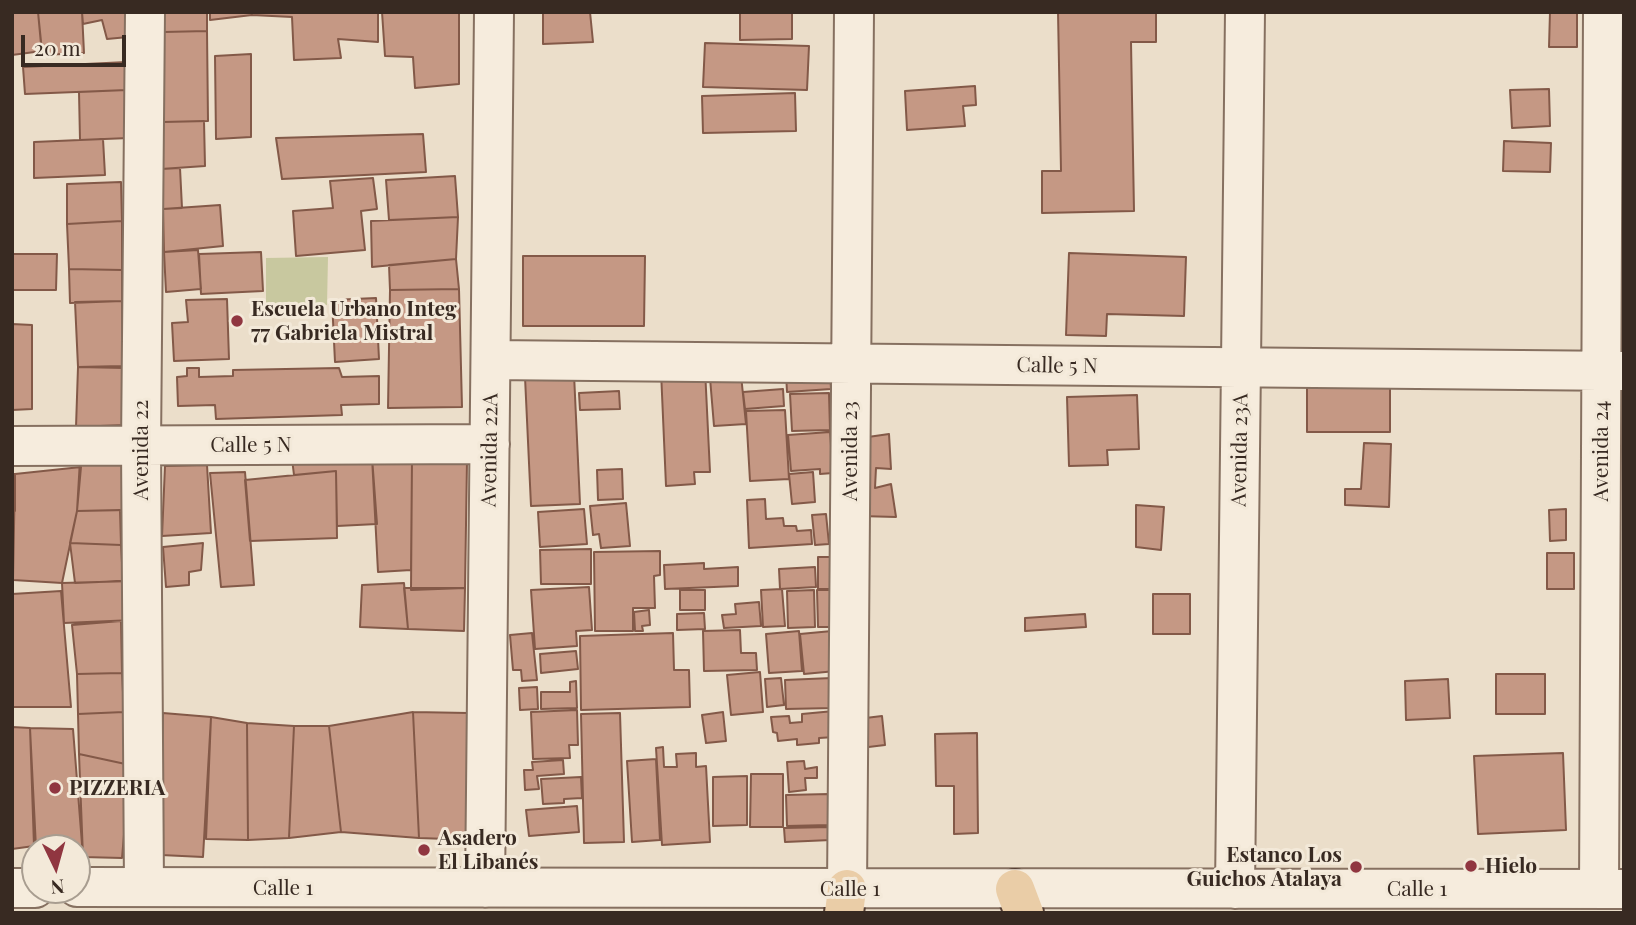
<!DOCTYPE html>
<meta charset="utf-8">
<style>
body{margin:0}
#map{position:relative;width:1636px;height:925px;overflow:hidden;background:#ebdeca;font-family:"Playfair Display",serif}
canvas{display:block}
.frame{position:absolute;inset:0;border:14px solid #382a22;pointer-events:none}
.north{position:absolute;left:21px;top:834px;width:70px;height:70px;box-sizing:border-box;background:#f3e9d9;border:2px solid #a89d90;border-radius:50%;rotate:175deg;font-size:19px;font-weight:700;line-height:28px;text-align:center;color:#382a22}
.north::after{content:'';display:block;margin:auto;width:24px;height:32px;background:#903640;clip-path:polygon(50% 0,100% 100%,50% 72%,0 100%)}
.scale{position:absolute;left:21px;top:35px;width:105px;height:32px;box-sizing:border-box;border:4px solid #382a22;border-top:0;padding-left:9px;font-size:21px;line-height:24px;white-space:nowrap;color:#382a22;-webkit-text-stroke:5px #f3e9d9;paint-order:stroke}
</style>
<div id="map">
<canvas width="1636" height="925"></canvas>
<div class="frame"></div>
<div class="north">N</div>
<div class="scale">20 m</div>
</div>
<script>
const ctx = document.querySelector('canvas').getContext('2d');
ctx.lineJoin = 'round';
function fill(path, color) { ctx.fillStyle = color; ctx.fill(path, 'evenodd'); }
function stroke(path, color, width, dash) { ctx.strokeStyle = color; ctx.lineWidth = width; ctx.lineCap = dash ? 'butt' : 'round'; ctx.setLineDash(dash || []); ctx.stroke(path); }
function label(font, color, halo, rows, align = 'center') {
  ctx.font = font + ' "Playfair Display",serif'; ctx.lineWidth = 6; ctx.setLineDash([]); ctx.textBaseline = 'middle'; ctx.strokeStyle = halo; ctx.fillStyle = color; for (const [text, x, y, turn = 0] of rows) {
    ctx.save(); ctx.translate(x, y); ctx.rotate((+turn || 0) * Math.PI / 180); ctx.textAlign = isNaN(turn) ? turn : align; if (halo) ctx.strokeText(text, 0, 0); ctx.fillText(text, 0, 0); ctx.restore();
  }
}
const green = new Path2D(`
 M328 257 327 305 266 309V258Z`);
const building = new Path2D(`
 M12 12H38L42 51 12 55Z
 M38 12H82L84 53 42 55Z
 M82 12H126L128 37 107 39 102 20 83 24Z
 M163 12H207V31L164 32Z
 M210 12H251L252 15 210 20Z
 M251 12H378V42L338 39 341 58 294 60 292 17 252 15Z
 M382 12H459V84L415 88 413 57 385 56Z
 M543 12H590L593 42 543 44Z
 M740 12H792V39L740 40Z
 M1058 12H1156V42H1131L1134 211 1042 213V171H1061Z
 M1550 12H1577V47H1549Z
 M207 31 208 121 163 122 164 32Z
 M705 43 809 46 807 90 703 87Z
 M251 54V137L216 139 215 56Z
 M127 62V90L25 94 23 67Z
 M975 86 976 105 963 106 965 126 907 130 905 91Z
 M1549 89 1550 126 1512 128 1510 90Z
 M127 90 129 138 80 140 79 92Z
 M795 93 796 131 703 133 702 96Z
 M204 121 205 166 161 169 163 122Z
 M423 134 426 172 282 179 276 138Z
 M103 139 105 175 34 178V142Z
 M1504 141 1551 143 1550 172 1503 171Z
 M180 168 182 208 163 209 161 169Z
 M455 176 458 217 389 220 386 180Z
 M373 178 377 209 361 211 365 250 296 256 293 211 333 208 330 181Z
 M121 182 122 221 67 224V184Z
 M220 205 223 246 164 252 163 209Z
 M458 217 456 259 372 267 371 221Z
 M122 221V270L69 269 67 224Z
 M198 250 201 289 166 292 164 252Z
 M261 252 263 291 201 294 199 254Z
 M1069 253 1186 257 1184 316 1107 314 1106 336 1066 335Z
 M12 254H57L56 290H12Z
 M523 256H645L644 326H523Z
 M456 259 459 289 390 290 389 265Z
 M69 269 122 270V301L70 303Z
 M459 289 462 407 388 408 390 290Z
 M376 298 379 359 335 362 332 300Z
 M227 299 229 359 174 361 172 323 188 322 186 300Z
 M122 301V366L78 367 75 302Z
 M12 324 32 325V409L12 410Z
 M78 367 124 368V425L76 427Z
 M187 368H199V377L233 376V370L339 368 342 377 379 376V404L341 405 342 415 216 419 215 405 178 406 177 377 187 376Z
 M705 369 710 472H694L695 484 666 486 661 371Z
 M830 371 831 389 787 392 786 373Z
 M574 374 580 504 531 506 525 377Z
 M741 375 746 424 714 426 710 378Z
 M1390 382V432H1307V383Z
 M783 389 784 406 745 409 743 392Z
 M619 391 620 409 580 410 579 393Z
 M829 393 830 430 792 431 790 394Z
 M1137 395 1139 449 1107 450 1108 465 1069 466 1067 397Z
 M785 410 789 479 750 481 746 411Z
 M830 432 833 473 820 474V469L791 471 788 435Z
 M889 434 891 469 876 468 875 488 891 484 896 517 860 516 861 438Z
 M1364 443 1391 444 1389 507 1345 505V489H1361Z
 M372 457 377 524 337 526 336 471 294 475 292 459Z
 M372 457 412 458 411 570 378 572Z
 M412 458 467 461 465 588 411 590Z
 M128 459V510L77 511 80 460Z
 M207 465 211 533 162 536 165 466Z
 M81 467 77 511 62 583 13 580 15 474Z
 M622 469 623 499 598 500 597 470Z
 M336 471 337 538 250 541 245 480Z
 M245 472 254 585 221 587 210 473Z
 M813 472 815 502 792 504 789 474Z
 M12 474H15V511H12Z
 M765 499 766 519 783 518 784 526H796L797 531 811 530 812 544 749 548 747 500Z
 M626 503 630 546 601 548 599 534 593 535 590 506Z
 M1136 505 1164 507 1161 550 1136 547Z
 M584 509 587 544 540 547 538 512Z
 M1566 509V540L1550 541 1549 510Z
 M120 510 121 545 70 543 77 511Z
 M826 514 829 544 815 545 812 515Z
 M70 543 121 545 123 581 75 583Z
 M203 543 201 570 189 572V585L166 587 163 547Z
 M591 549V584H541L540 550Z
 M660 551V575L654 576 655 608H633V631H595L594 552Z
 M1547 553H1574V589H1547Z
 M818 557H832V589H818Z
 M704 563V569L738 567V586L665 589 664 565Z
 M815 567 816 587 780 589 779 569Z
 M133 581 134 620 64 623 62 583Z
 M404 583 408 629 360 627 362 585Z
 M589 587 592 630 576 631 577 646 535 649 531 590Z
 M404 588H465L464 631 408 629Z
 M782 589 785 626 763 627 761 590Z
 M680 590H705V610H680Z
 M814 590 815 627 788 628 787 591Z
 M817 590H834L835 627H818Z
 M61 591 71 707H12V594Z
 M1153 594H1190V634H1153Z
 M759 602 761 626 724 628 722 615 736 614 735 604Z
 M649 610 650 625 642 626 643 631H635L634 612Z
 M704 613 705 629 677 630V614Z
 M1085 614 1086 627 1025 631V618Z
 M121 621 122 673 77 674 72 625Z
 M740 630 741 653H756L757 670 704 671 703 631Z
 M799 631 802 671 769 673 766 634Z
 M832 631 836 671 804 674 800 634Z
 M532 633 537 680 522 681 521 670H513L510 635Z
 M673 633 674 670H689L690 707 581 710 580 636Z
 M576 651 578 669 541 673 540 654Z
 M760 672 763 712 731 715 727 675Z
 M122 673 124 712 78 714 77 674Z
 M1496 674H1545V714H1496Z
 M781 678 784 705 767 707 765 679Z
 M832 678 834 708 786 709 785 680Z
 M1448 679 1450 718 1406 720 1405 681Z
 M576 681 577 708 541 709V692H570V682Z
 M537 687 538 709 520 710 519 688Z
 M577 710 578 745H569L570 758 533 759 531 712Z
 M834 711 835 737 819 738V743L797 745V739L778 741 777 733 773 732 771 717 789 716 790 723 802 722V714Z
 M124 712 130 765 79 754 78 714Z
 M413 712 468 713 476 840 419 838Z
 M413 712 419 838 341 832 329 726Z
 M723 712 726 741 706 743 702 715Z
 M163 713 211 717 203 857 161 855Z
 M620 713 624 842 584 843 581 714Z
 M882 716 885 745 852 749 849 720Z
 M211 717 247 723 248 840 206 839Z
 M247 723 294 726 289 838 248 840Z
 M294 726H329L341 832 289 838Z
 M12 727 30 728 34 846 12 849Z
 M30 728 73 729 83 857H77V848H36Z
 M977 733 978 833 954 834V786H936L935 734Z
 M663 747 664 767H677L676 754 696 753V767L706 766 710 842 662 845 656 748Z
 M1563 753 1566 830 1478 834 1474 756Z
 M79 754 130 765 122 858 83 857Z
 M656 759 660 840 632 842 627 761Z
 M563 760 564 774 537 776 539 789 525 790 524 770H533L532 762Z
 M804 761 805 769 817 767V778H805L806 790 789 792 787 762Z
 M751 774H783V827H750Z
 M747 776V825L713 826V777Z
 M581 777 582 798 564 799V803L543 804 541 779Z
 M829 794 830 825 787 826 786 795Z
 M577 806 579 832 529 836 526 810Z
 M831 827V840L785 842 784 828Z`);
const minor = new Path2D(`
 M491 360 1624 371
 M12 446 490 444
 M77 887 1624 889
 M144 887 141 446 145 12
 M12 888H35
 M485 888 494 12
 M847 889 854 12
 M1235 889 1245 12
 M1599 889 1603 12`);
const major = new Path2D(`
 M1015 889 1024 913
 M844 913 847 889`);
const markers = [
 [237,321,7,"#903640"],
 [55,788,7,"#903640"],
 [424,850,7,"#903640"],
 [1471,866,7,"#903640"],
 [1356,867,7,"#903640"]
];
const poiNames = [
 ["Escuela Urbano Integ",251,309],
 ["77 Gabriela Mistral",251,333],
 ["PIZZERIA",69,788],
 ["Asadero",438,838],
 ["El Libanés",438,862],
 ["Estanco Los",1342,855,"right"],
 ["Guichos Atalaya",1342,879,"right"],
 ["Hielo",1485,866]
];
const streetNames = [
 ["Calle 5 N",1057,366,1],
 ["Calle 5 N",251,445],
 ["Avenida 22",141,450,-90],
 ["Avenida 22A",490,450,-89],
 ["Avenida 23A",1240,450,-89],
 ["Avenida 23",850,451,-90],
 ["Avenida 24",1601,451,-90],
 ["Calle 1",283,888],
 ["Calle 1",850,889],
 ["Calle 1",1417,889]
];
fill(green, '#c8c89f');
fill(building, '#c59884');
stroke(building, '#835948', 2);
stroke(minor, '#867060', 42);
stroke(major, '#553f34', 42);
stroke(minor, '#f6ecdd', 38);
stroke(major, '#eacda7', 38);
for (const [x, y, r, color] of markers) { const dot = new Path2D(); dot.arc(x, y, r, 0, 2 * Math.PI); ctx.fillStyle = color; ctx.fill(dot); stroke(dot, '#f3e9d9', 2.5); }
label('bold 21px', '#382a22', '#f3e9d9', poiNames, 'left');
label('21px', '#382a22', '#f3e9d9', streetNames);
</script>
